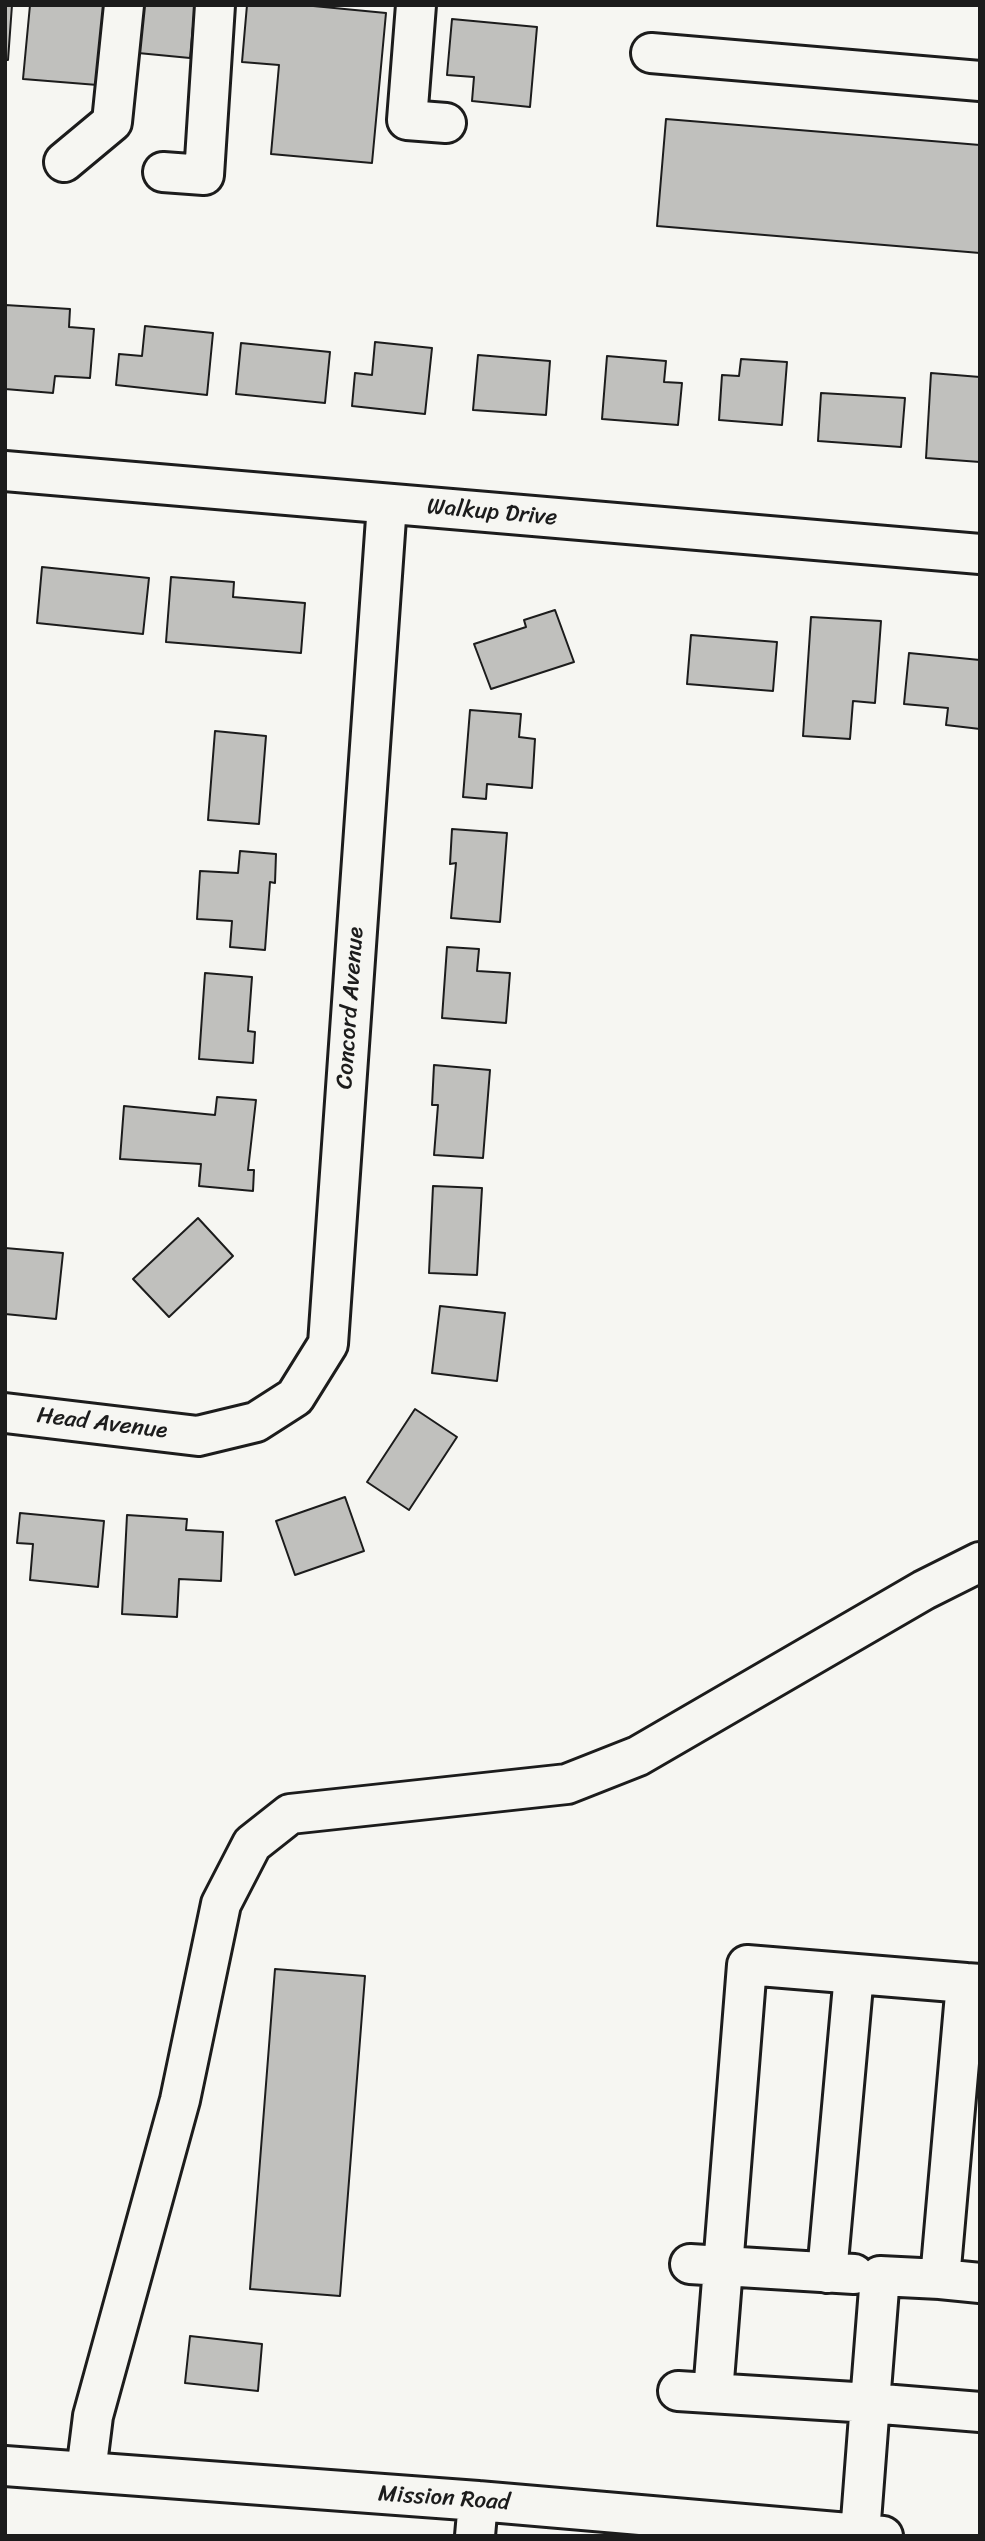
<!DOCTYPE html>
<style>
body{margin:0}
#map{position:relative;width:985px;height:2541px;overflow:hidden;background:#f6f6f2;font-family:Sriracha,sans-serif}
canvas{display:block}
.frame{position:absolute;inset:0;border:7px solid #1c1c1c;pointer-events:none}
</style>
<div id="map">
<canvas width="985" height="2541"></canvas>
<div class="frame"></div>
</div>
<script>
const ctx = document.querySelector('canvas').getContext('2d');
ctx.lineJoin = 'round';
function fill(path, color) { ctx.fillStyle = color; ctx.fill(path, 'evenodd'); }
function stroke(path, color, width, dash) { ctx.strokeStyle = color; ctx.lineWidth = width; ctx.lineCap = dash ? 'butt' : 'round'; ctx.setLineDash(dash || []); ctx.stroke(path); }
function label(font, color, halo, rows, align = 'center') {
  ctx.font = font + ' Sriracha,sans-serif'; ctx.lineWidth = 5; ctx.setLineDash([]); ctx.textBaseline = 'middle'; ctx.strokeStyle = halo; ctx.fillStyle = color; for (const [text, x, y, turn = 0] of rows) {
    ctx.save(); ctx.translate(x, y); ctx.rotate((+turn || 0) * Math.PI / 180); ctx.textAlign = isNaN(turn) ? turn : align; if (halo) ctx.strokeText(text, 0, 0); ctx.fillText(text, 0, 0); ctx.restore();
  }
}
const building = new Path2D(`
 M5 5H12L8 60H5Z
 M30 5H118L110 86 23 79Z
 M142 5H195L190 58 138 53Z
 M247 5H303L386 13 372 163 271 154 279 65 242 62Z
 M452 19 537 27 530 107 472 101 474 77 447 75Z
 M666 119 980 145V253L657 226Z
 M5 305 70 309 69 327 94 329 90 378 55 376 53 393 5 389Z
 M145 326 213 333 207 395 116 385 119 354 142 356Z
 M375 342 432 348 425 414 352 406 355 373 372 375Z
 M241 343 330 352 325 403 236 394Z
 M478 355 550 361 546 415 473 410Z
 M607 356 666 361 664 382 682 383 678 425 602 419Z
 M741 359 787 362 782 425 719 420 722 375 739 376Z
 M931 373 980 377V462L926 458Z
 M821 393 905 398 901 447 818 441Z
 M42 567 149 578 143 634 37 623Z
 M171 577 234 582 233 597 305 603 301 653 166 642Z
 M555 610 574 662 491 689 474 644 526 627 524 620Z
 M811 617 881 621 875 703 853 701 850 739 803 736Z
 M691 635 777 642 773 691 687 684Z
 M909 653 980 660V729L946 725 948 708 904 704Z
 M470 710 521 714 519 737 535 739 532 788 487 784 486 799 463 797Z
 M215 731 266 736 259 824 208 820Z
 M452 829 507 833 500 922 451 918 456 863 450 864Z
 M240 851 276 854 275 883 270 882 265 950 230 947 232 921 197 919 200 871 238 873Z
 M447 947 479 949 477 971 510 973 506 1023 442 1018Z
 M205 973 252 977 248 1031 255 1032 253 1063 199 1059Z
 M434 1065 490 1070 483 1158 434 1155 438 1105H432Z
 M217 1097 256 1100 248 1170H254L253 1191 199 1186 201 1164 120 1159 124 1106 215 1115Z
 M433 1186 482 1188 477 1275 429 1273Z
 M198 1218 233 1256 169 1317 133 1279Z
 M5 1248 63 1253 56 1319 5 1314Z
 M440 1306 505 1313 497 1381 432 1373Z
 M415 1409 457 1437 409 1510 367 1482Z
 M345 1497 364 1551 295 1575 276 1521Z
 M20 1513 104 1521 98 1587 30 1580 33 1544 17 1543Z
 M127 1515 187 1519 186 1530 223 1532 221 1581 179 1579 177 1617 122 1614Z
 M275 1969 365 1976 340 2296 250 2289Z
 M190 2336 262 2344 258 2391 185 2383Z`);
const minor = new Path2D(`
 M416 5 407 120 446 123
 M651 53 980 81
 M64 162 112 122 124 5
 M163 172 204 175 215 5
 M5 471 980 554
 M5 1413 198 1436 256 1422 295 1397 328 1344 387 504
 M980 1984 966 1983 940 2279 980 2283
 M690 2264 854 2274
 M827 2273 854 1974
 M678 2391 870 2403 880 2276 940 2279
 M713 2393 747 1965 966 1983
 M5 2466 478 2501 883 2536
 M86 2472 93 2416 180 2100 221 1904 252 1844 290 1814 567 1784 638 1756 924 1590 980 1562
 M860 2534 870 2403 980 2412
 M475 2536 478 2501`);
const streetNames = [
 ["Walkup Drive",492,513,5],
 ["Concord Avenue",351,1008,-86],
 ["Head Avenue",102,1424,7],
 ["Mission Road",444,2499,4]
];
fill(building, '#c0c0bd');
stroke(building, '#1c1c1c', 2);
stroke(minor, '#1c1c1c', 44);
stroke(minor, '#f6f6f2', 38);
label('23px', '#1c1c1c', '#f6f6f2', streetNames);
</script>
